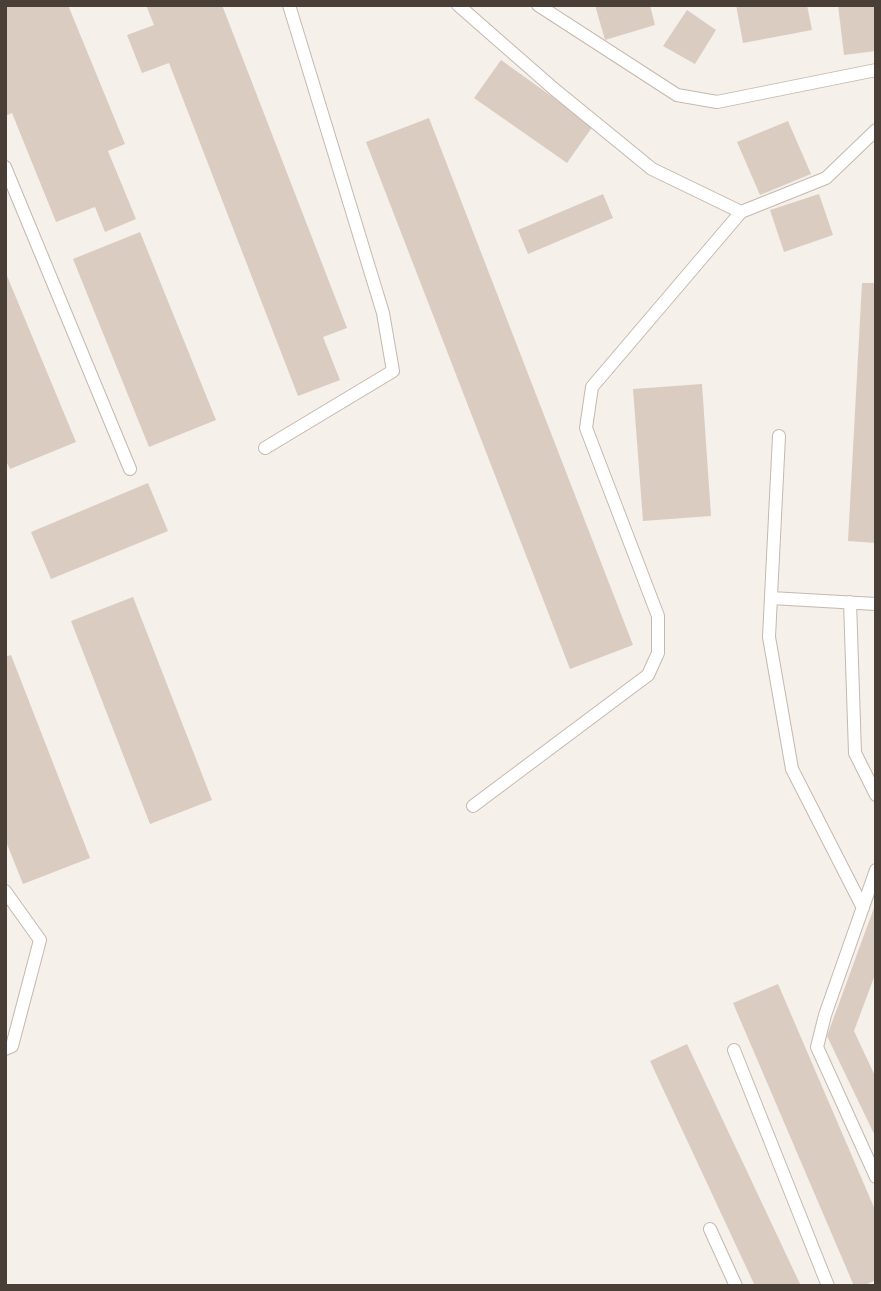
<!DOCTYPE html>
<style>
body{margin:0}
#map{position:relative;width:881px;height:1291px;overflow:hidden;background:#f5f0ea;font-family:"Exo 2",sans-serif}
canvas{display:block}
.frame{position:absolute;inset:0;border:7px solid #4a3f37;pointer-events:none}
</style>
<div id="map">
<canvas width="881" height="1291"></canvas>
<div class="frame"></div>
</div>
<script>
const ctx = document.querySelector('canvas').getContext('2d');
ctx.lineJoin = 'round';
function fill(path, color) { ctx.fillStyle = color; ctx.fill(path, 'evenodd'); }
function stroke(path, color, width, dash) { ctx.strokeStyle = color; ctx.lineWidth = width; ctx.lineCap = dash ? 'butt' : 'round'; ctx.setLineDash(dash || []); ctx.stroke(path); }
const building = new Path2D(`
 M5 5H68L125 144 108 151 136 219 105 232 95 207 56 222 12 113 5 116Z
 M146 5H222L347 328 323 337 340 380 298 396 169 63 142 73 127 35 154 25Z
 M595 5H650L655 25 605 40Z
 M736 5H807L812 30 743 43Z
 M838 5H876V16H874L876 51 844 55Z
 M687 10 716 30 695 64 663 46Z
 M501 60 593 126 567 163 474 98Z
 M429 118 633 645 570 669 366 142Z
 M788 121 811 174 760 195 737 142Z
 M603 194 613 218 528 254 518 230Z
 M819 194 833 235 784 252 770 210Z
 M140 232 216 420 149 447 73 259Z
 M5 271 76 442 10 469 5 459Z
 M862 283H876V543L848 541Z
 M702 384 711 516 643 521 633 389Z
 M148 483 168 531 51 579 31 532Z
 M133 597 212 800 150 824 71 621Z
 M11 655 90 858 23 884 5 839V657Z
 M875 905 876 972 854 1031 876 1078V1138L827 1036Z
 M778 984 876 1212V1280L863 1286H854L733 1003Z
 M687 1044 801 1286H755L650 1061Z`);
const lane = new Path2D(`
 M458 5 554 89 652 169 741 212 826 178 876 130
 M538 5 677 95 717 102 876 70
 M5 167 130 469
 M779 436 769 637 792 769 863 908
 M265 448 393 371 383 313 289 5
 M771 598 876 604
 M850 602 855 753 876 795
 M473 806 648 675 658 653V616L586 428 592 387 741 212
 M876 870 825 1015 817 1047 876 1177
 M5 891 40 940 12 1046 5 1049
 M734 1050 828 1286
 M710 1229 736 1286`);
fill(building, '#dbccc2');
stroke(lane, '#c5b8af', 14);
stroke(lane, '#fff', 12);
</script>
